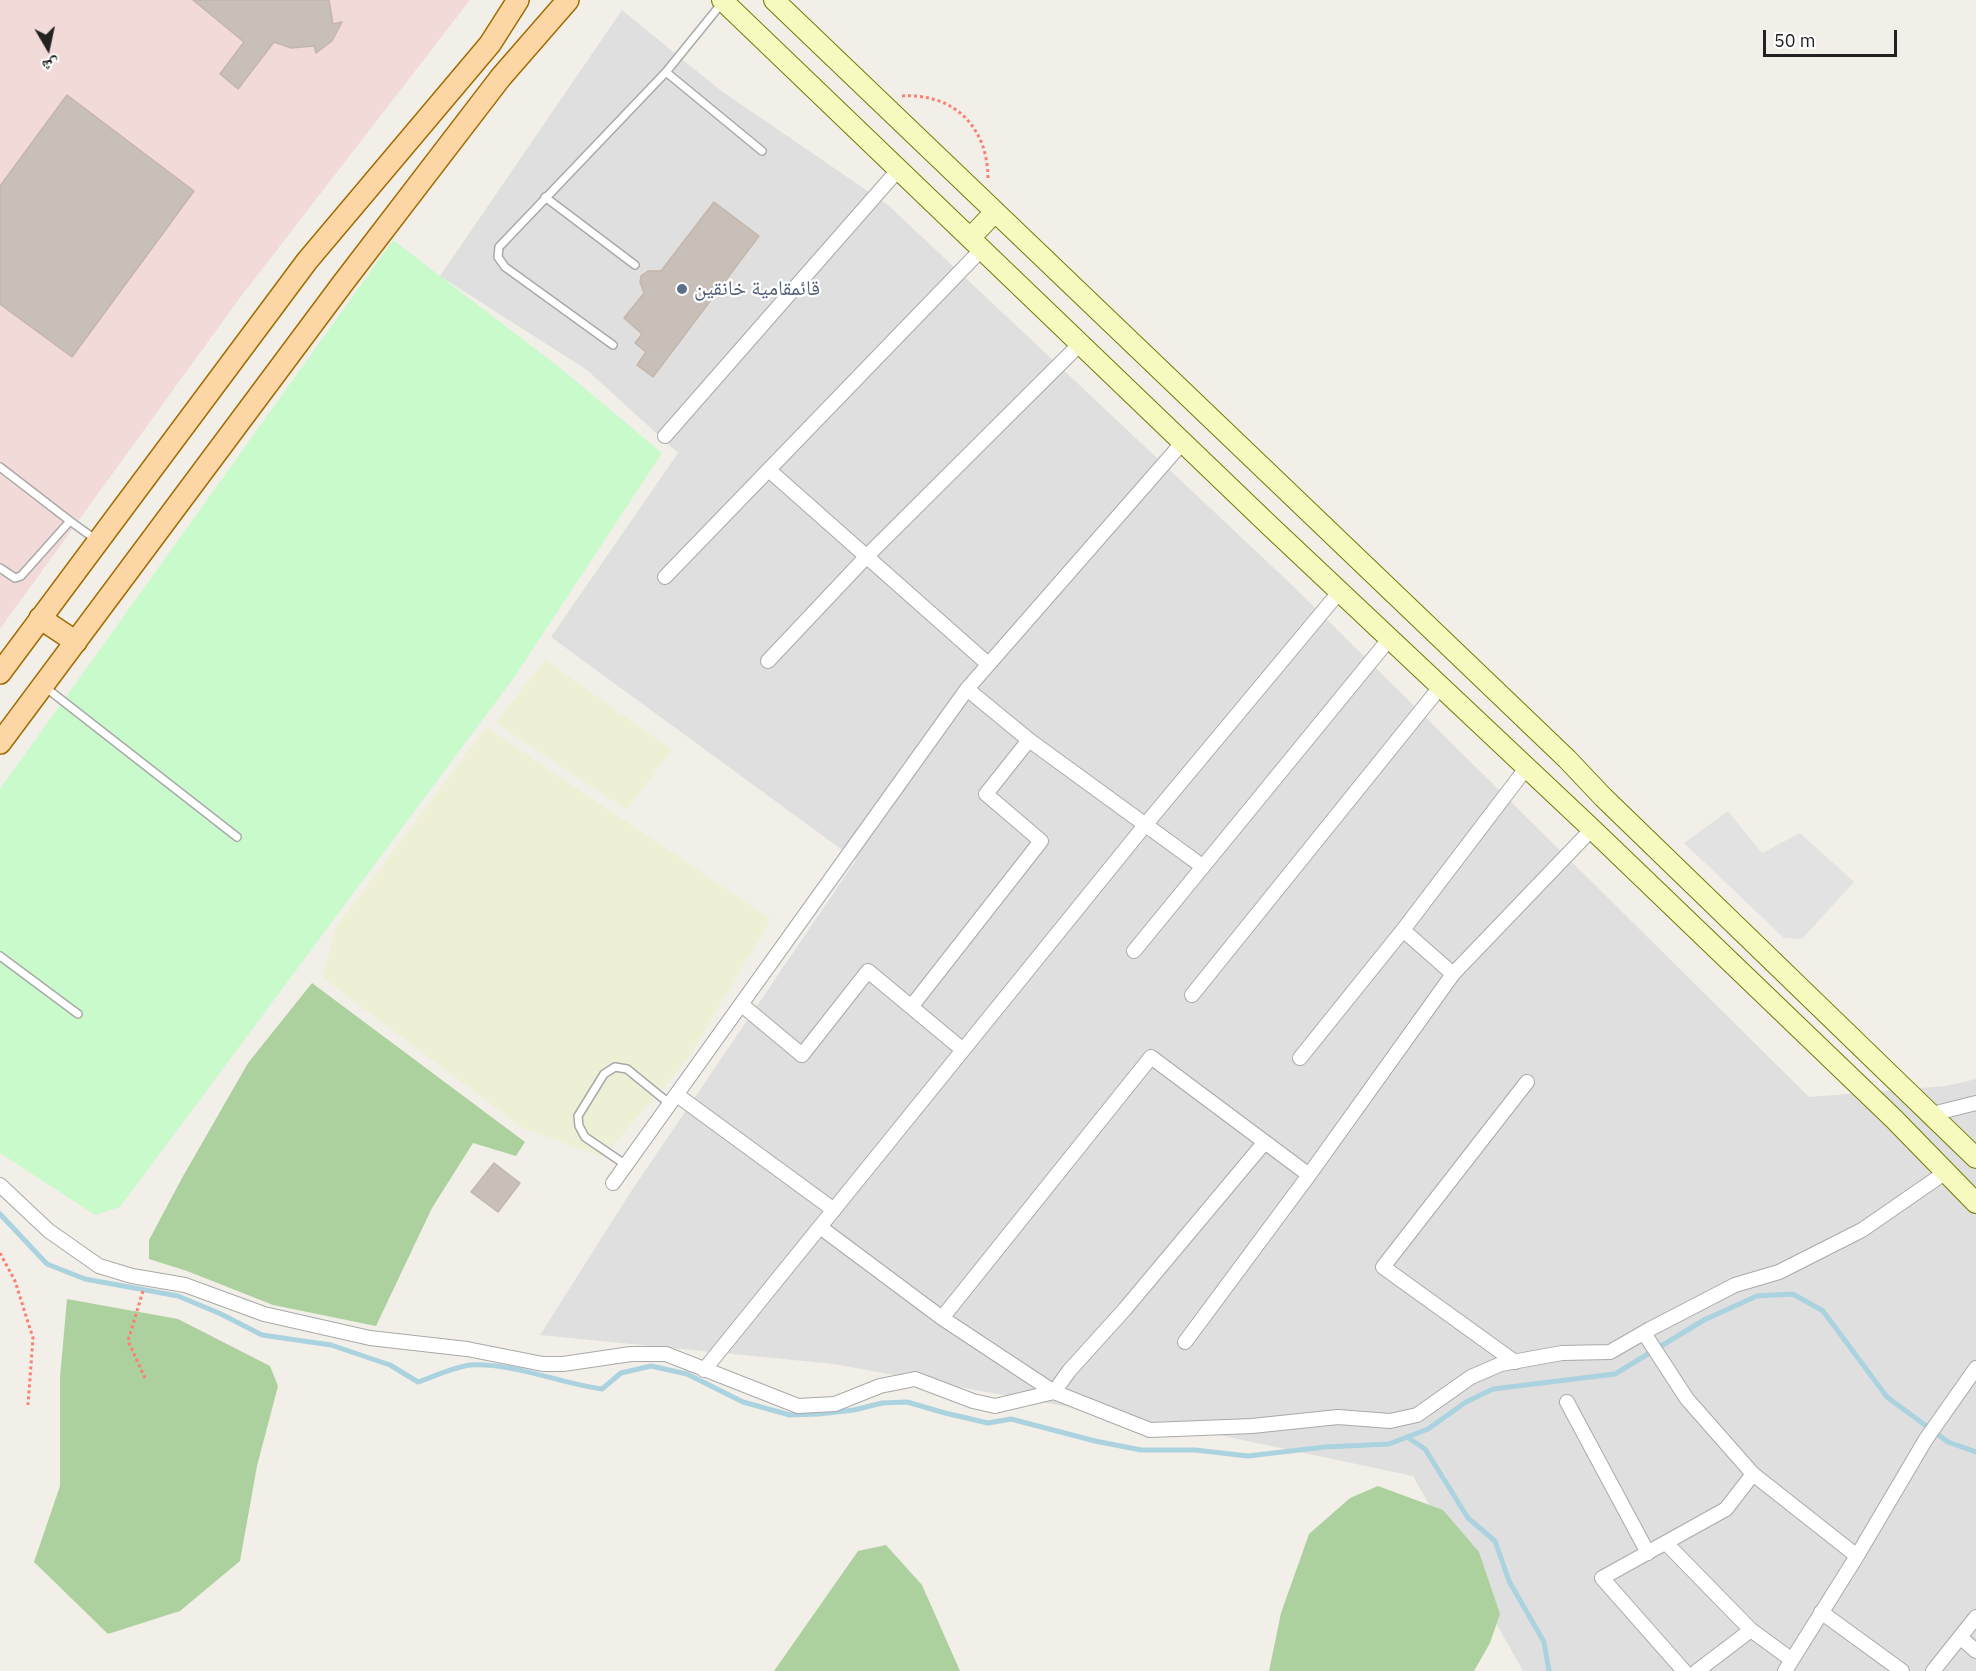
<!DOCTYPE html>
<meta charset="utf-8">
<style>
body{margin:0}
#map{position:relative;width:1976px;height:1671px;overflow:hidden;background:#f2efe9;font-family:"IBM Plex Sans","Noto Naskh Arabic",sans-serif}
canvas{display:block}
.north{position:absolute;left:18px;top:18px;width:60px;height:60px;-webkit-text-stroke:4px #fff;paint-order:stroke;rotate:171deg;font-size:16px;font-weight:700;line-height:24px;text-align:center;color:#222}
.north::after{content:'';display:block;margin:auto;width:21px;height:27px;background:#222;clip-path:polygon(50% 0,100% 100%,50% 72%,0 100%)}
.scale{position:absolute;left:1763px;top:30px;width:134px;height:27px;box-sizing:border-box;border:3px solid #222;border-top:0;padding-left:8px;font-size:18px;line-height:21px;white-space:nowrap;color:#222;-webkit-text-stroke:4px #fff;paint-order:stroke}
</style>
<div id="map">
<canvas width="1976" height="1671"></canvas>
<div class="north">ش</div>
<div class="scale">50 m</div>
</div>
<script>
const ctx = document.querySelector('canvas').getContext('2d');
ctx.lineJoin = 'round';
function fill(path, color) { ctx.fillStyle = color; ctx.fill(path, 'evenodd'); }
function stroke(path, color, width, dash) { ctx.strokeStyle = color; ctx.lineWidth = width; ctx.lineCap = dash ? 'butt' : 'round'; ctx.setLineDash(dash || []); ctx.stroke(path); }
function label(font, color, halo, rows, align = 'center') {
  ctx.font = font + ' "IBM Plex Sans","Noto Naskh Arabic",sans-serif'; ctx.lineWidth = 4.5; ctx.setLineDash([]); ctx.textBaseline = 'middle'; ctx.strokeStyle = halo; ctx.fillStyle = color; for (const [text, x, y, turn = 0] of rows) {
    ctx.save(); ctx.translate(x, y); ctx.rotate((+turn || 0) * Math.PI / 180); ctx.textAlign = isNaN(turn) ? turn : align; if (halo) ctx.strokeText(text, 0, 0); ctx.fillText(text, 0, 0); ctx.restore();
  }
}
const residential = new Path2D(`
 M622 10 720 90 888 205 1293 586 1809 1097 1946 1086 1976 1079V1671H1523L1413 1476 1200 1431 834 1364 540 1335 632 1190 856 860 551 637 678 453 587 370 440 276Z`);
const commercial = new Path2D(`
 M0 0H470L239 299 0 629Z`);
const farmland = new Path2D(`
 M545 659 672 750 627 810 496 723Z
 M486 727 771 919 688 1059 603 1157 522 1128 322 977 336 927Z`);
const forest = new Path2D(`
 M312 983 525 1142 516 1156 473 1143 432 1208 376 1326 273 1305 187 1271 149 1259V1240L182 1178 248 1063Z
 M67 1299 178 1319 270 1366 278 1386 257 1466 240 1561 180 1611 108 1634 34 1562 60 1486V1377Z
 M1378 1486 1443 1510 1479 1552 1500 1614 1490 1643 1474 1671H1269L1281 1613 1309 1534 1350 1498Z
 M886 1545 922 1585 960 1671H774L858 1551Z`);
const park = new Path2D(`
 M393 240 564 371 662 453 515 676 120 1207 95 1215 0 1153V789Z`);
const parking = new Path2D(`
 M1728 811 1762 853 1800 833 1854 882 1802 939 1784 938 1684 843Z`);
const stream = new Path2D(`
 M0 1214 47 1264 85 1279 178 1296 221 1314 262 1335 331 1345 390 1365 418 1382C433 1377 456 1366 471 1365 514 1363 559 1383 602 1389L621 1373 651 1366 687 1374 743 1402 790 1415 819 1414 854 1410 882 1403 907 1402 945 1413 988 1423 1011 1419 1095 1441 1141 1450H1195L1248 1456 1325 1447 1389 1444 1428 1429 1466 1402 1493 1389 1615 1374 1704 1320 1757 1296 1793 1294 1823 1311 1887 1397 1948 1442 1976 1452
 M1407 1437 1425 1449 1468 1518 1495 1541 1509 1581 1544 1642 1549 1671`);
const building = new Path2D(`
 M193 0H329L333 24 342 22 332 41 316 53 314 46 291 48 274 42 238 89 220 74 244 42Z
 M67 95 194 191 72 357 0 304V186Z
 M714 202 759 236 653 377 637 365 646 352 635 343 642 334 624 318 644 293 640 282 641 276 648 271H661Z
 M494 1163 520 1183 498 1212 471 1192Z`);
const path = new Path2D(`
 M902 96C954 93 988 127 988 179
 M0 1253 15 1281 33 1338 28 1405
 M143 1291 128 1341 145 1378`);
const service = new Path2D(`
 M666 72 762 151
 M545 197 635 265
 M613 345 505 267 498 257 499 247 666 72 722 3
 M0 467 70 521
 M0 568 15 578 21 576 70 521 95 539
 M45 687 237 837
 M0 956 78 1014
 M626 1165 585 1137 579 1126 578 1116 604 1074 615 1067 627 1069 670 1104`);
const minor = new Path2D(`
 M665 436 898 170
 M770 471 988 664
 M665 577 981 250
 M768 661 867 556 1080 344
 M967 689 1029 740 1202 866
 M1403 930 1453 974
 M1134 951 1390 638
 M1192 995 1441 686
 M742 1005 802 1055 868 971 963 1050
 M911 1007 1041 841 986 794 1029 740
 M1300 1058 1403 930 1527 767
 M677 1095 834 1210
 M1932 1114 1976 1103
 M613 1183 967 689 1183 442
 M0 1185 49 1231 99 1266 132 1276 185 1285 264 1314 370 1338 467 1349 543 1364H563L631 1354H666L798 1406 835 1404 880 1386 915 1379 973 1401 995 1406 1054 1392 1150 1430 1252 1426 1338 1417 1390 1421 1417 1415 1471 1377 1501 1364 1562 1353 1610 1352 1650 1329 1735 1285 1779 1272 1862 1230 1946 1172
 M820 1227 942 1318 1054 1392 1069 1371 1125 1309 1264 1143
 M942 1318 1151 1057 1309 1175
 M1644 1333 1687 1399 1753 1474 1857 1556
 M1185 1342 1309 1175 1453 974 1592 829
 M1515 1362 1383 1267 1527 1082
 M704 1370 1146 824 1340 591
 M1567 1402 1648 1553
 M1666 1543 1751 1630 1792 1660
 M1821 1612 1902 1671
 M1960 1637 1976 1651
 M1684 1671 1602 1578 1726 1509 1753 1474
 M1697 1671 1751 1630
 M1785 1671 1857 1556 1926 1439 1976 1368
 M1933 1671 1976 1617`);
const secondary = new Path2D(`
 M722 0 1270 526 1592 829 1894 1119 1976 1203
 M774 0 1567 759 1603 797 1976 1158
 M970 238 995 212`);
const primary = new Path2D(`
 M40 618 76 642
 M0 673 307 261 490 44 518 0
 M0 743 343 283 501 77 568 0`);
const markers = [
 [682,289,6,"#5c6f8a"]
];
const serviceNames = [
 ["قائمقامية خانقين",694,289]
];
fill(residential, '#e0dfdf');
fill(commercial, '#f2dad9');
fill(farmland, '#eef0d5');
fill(forest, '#add19e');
fill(park, '#c8facc');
fill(parking, '#e2e2e2');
stroke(stream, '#aad3df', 5);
fill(building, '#c7bfb8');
stroke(building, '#c4b6ab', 1.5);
stroke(service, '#a9a9a9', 10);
stroke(minor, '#a9a9a9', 16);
stroke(secondary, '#707d05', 22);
stroke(primary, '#a06b00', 24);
stroke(path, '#fa8072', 3, [3, 3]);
stroke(service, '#fff', 7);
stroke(minor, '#fff', 14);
stroke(secondary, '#f7fabf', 20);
stroke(primary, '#fcd6a4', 21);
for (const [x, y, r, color] of markers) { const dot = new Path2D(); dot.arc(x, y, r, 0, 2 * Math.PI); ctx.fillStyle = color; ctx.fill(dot); stroke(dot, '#fff', 2); }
label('21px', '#4e5e75', '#fff', serviceNames, 'left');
</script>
